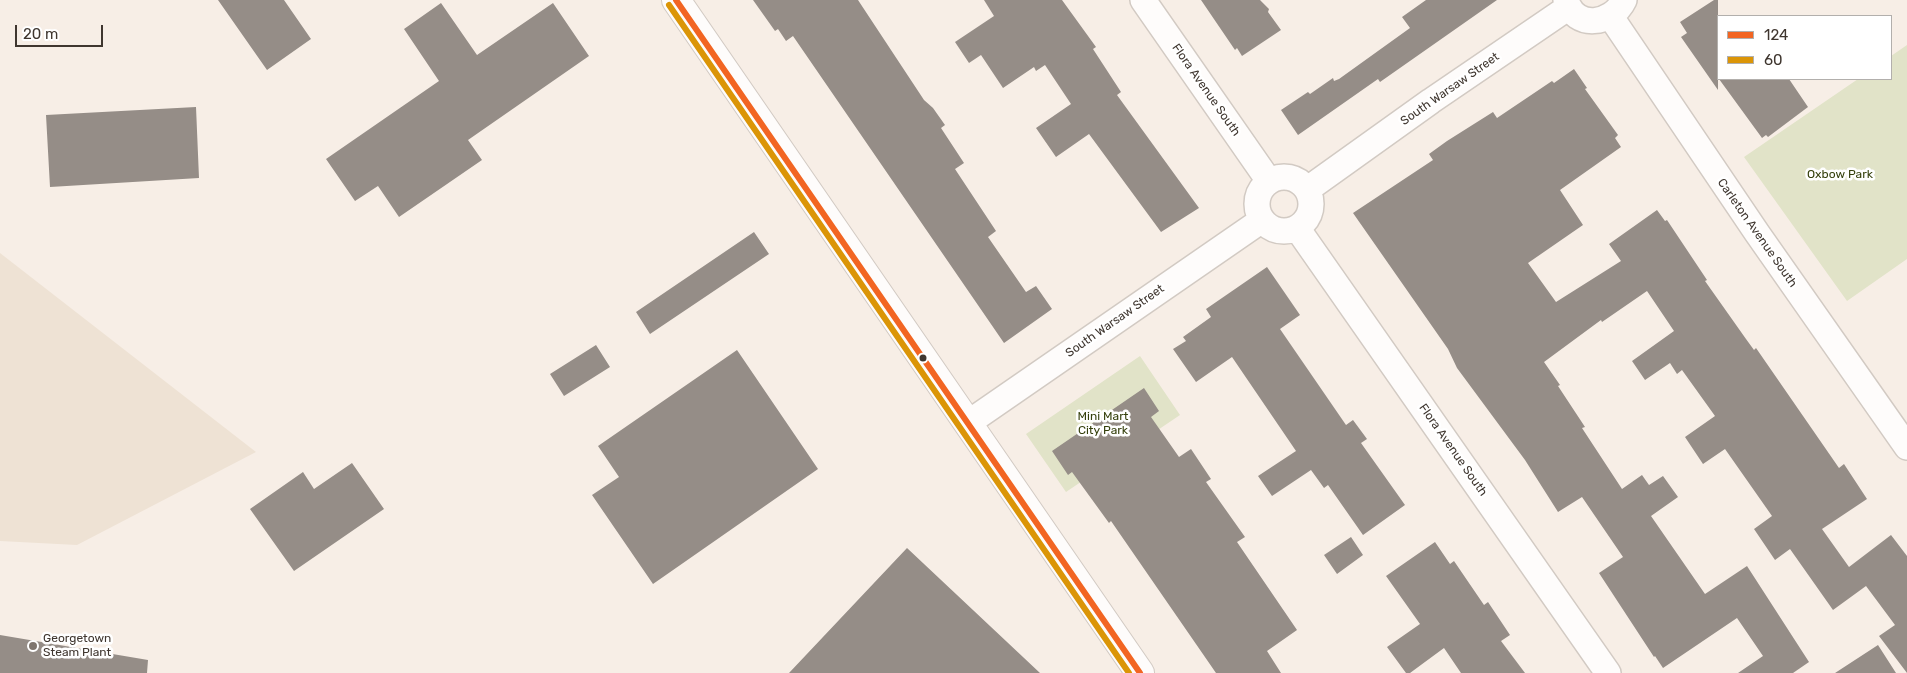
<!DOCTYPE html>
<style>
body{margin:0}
#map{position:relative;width:1907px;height:673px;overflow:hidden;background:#f7eee6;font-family:Rubik,sans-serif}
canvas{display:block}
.legend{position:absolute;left:1717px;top:15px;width:175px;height:65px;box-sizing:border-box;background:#fff;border:1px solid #b2afac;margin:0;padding:6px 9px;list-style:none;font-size:15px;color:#3f362f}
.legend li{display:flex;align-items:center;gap:10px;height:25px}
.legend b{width:25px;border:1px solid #b2afac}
.scale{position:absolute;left:15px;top:25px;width:88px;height:22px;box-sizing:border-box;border:2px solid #3f362f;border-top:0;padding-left:6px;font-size:15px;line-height:18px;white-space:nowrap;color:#3f362f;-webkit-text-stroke:4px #fff;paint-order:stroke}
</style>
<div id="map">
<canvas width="1907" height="673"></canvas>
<ul class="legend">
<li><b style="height:6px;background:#f26522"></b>124</li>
<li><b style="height:6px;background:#db9507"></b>60</li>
</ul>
<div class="scale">20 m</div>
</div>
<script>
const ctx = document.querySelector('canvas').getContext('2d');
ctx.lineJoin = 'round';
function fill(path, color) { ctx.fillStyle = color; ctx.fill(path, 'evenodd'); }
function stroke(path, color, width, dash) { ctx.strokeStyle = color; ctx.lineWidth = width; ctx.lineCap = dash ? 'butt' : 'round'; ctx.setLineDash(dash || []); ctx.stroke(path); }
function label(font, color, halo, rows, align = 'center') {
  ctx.font = font + ' Rubik,sans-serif'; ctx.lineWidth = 5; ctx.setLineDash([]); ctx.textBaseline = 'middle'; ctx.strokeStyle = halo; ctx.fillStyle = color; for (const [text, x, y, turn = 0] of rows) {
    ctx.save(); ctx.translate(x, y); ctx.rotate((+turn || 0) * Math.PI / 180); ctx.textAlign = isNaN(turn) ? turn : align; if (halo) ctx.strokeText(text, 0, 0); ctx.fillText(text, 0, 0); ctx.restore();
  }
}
const industrial = new Path2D(`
 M0 253 256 452 77 545 0 541Z`);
const green = new Path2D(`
 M1907 45V259L1847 301 1744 157 1858 79H1891V56Z
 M1140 356 1180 415 1066 492 1026 434Z`);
const building = new Path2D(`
 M218 0H284L311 39 267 70Z
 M753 0H858L924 100 933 108 945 125 941 128 964 163 955 169 996 231 988 237 1026 292 1036 286 1052 309 1004 343 793 36 786 41 778 29 775 31Z
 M984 0H1062L1096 47 1093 49 1121 92 1117 95 1199 208 1161 232 1089 134 1056 157 1036 128 1071 104 1045 65 1036 71 1034 67 1003 88 981 55 969 63 955 42 994 16Z
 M1201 0H1260L1269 9 1268 12 1281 30 1242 56 1237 48 1235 50Z
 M1426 0H1497L1380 82 1378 79 1298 135 1281 110 1308 92 1310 94 1333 78 1334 81 1339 79 1410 28 1402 17Z
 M1714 0H1718V90L1681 37 1687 33 1680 22Z
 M441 3 477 55 553 3 589 56 468 140 482 160 399 217 378 186 355 201 326 159 439 81 404 29Z
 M1574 69 1587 88 1585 89 1618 135 1615 138 1621 147 1560 190 1583 225 1528 263 1556 302 1621 261 1609 244 1657 210 1665 221 1667 220 1707 280 1705 281 1746 339 1754 350 1756 348 1839 468 1844 464 1867 499 1822 529 1849 567 1891 535 1907 556V673L1879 636 1895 625 1866 586 1833 610 1790 549 1775 560 1754 529 1772 516 1725 449 1703 464 1685 437 1715 416 1682 370 1677 374 1670 363 1645 380 1632 361 1674 331 1647 291 1602 322 1601 320 1544 362 1560 385 1558 386 1585 427 1582 428 1622 489 1642 475 1649 485 1663 476 1678 497 1651 516 1705 594 1747 566 1809 662 1793 673H1738L1763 656 1737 618 1663 668 1655 656 1654 657 1599 573 1623 557 1582 497 1558 512 1525 460 1457 368 1448 349 1353 213 1433 160 1429 154 1447 141 1493 112 1497 118 1552 81 1554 83Z
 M1719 79H1789L1808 107 1768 137 1766 135 1762 138Z
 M196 107 199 178 50 187 46 115Z
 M754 232 769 254 650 334 636 312Z
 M1267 267 1300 315 1280 329 1346 425 1353 420 1367 439 1361 443 1405 505 1363 535 1328 485 1324 488 1311 470 1272 496 1258 476 1296 451 1232 357 1196 382 1173 349 1186 341 1183 337 1211 317 1206 309Z
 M596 345 610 367 564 396 550 374Z
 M737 350 818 469 653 584 592 495 619 477 598 446Z
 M1144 388 1159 411 1151 417 1179 457 1191 449 1211 479 1206 482 1245 537 1237 542 1297 630 1267 651 1281 673H1216L1111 521 1109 523 1072 472 1068 475 1052 451Z
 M352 463 384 509 294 571 250 509 303 472 314 489Z
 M1351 537 1363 555 1337 574 1324 555Z
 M1435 542 1450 564 1454 561 1484 605 1488 602 1510 635 1501 641 1525 673H1461L1444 648 1410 673H1406L1387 647 1420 624 1386 576Z
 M907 548 1040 673H789Z
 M0 635 148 660 147 673H0Z
 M1878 645 1896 673H1835Z`);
const minor = new Path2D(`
 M1143 0 1269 181
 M1566 0C1575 30 1612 25 1624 0
 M1611 17 1757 233 1907 447
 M1257 204a27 27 0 1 1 54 0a27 27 0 1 1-54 0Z
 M1308 189 1431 101 1569 7
 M1297 228 1608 673
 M968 423 1262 220`);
const tertiary = new Path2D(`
 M676 0 1140 673`);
const bus1 = new Path2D(`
 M676 0 1140 673`);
const bus2 = new Path2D(`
 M669 5 1129 673`);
const markers = [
 [923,358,4.5,"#3f362f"],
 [33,646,5,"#7f766f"]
];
const streetNames = [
 ["South Warsaw Street",1450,89,-35],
 ["Flora Avenue South",1206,90,55],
 ["Carleton Avenue South",1757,233,55],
 ["South Warsaw Street",1115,321,-35],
 ["Flora Avenue South",1453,450,55]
];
const parkNames = [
 ["Oxbow Park",1840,175],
 ["Mini Mart",1103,417],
 ["City Park",1103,431]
];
const poiNames = [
 ["Georgetown",43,639],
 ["Steam Plant",43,653]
];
fill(industrial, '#eee2d4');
fill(green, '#e1e3c8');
fill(building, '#958d87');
stroke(minor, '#d2cac3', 28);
stroke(tertiary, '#d2cac3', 30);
stroke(minor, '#fefcfb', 25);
stroke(tertiary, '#fefcfb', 28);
stroke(bus1, '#f26522', 6);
stroke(bus2, '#db9507', 6);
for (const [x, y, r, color] of markers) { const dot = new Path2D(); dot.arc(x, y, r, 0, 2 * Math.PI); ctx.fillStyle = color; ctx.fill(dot); stroke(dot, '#fff', 2); }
label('12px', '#3f362f', '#fff', streetNames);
label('12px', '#35400c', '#fff', parkNames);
label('12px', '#3f362f', '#fff', poiNames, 'left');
</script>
